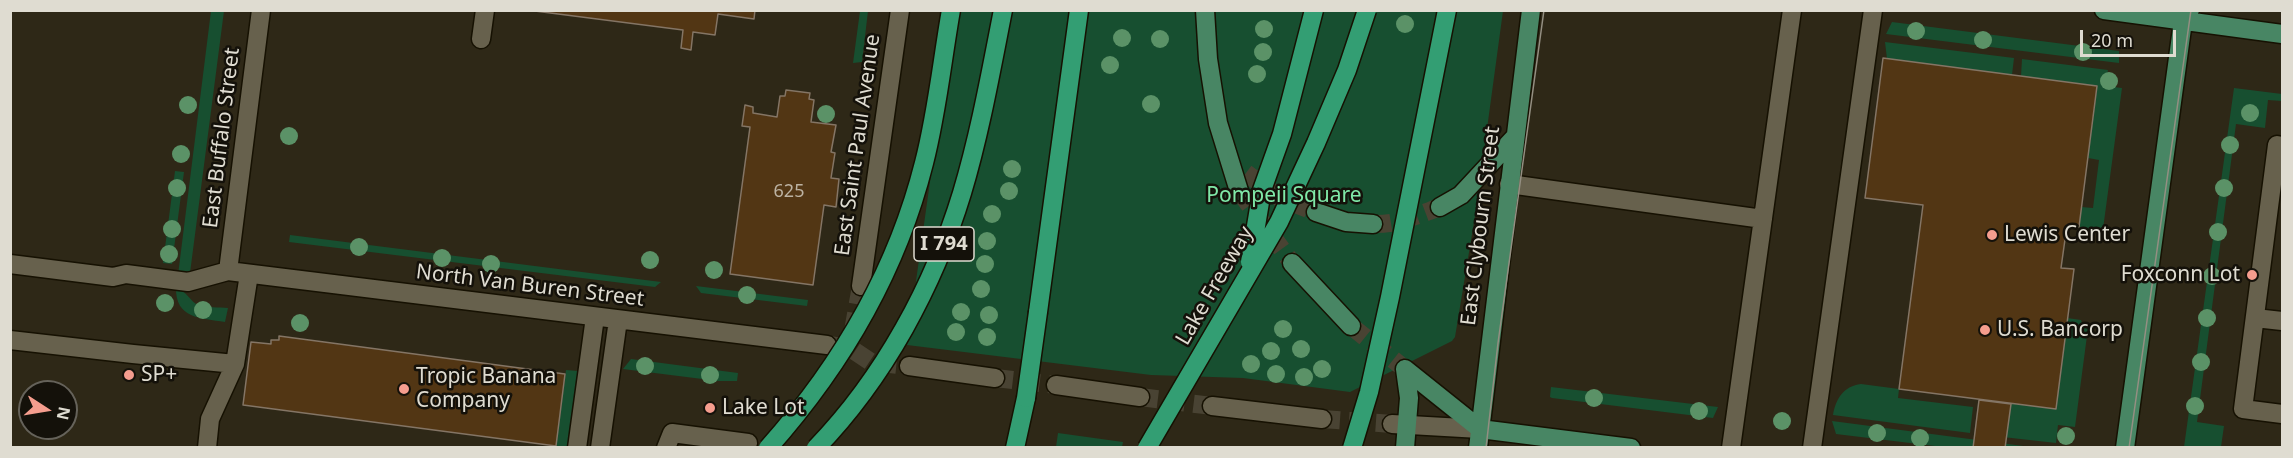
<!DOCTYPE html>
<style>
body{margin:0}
#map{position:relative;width:2293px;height:458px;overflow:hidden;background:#2e2817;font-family:"Noto Sans",sans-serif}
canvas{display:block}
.frame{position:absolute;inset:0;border:12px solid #dfdcd1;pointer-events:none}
.north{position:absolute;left:18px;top:380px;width:60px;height:60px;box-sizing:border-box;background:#14110a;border:2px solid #65625a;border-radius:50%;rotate:102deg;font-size:16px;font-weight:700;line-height:24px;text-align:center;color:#dfdcd1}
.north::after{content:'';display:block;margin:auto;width:21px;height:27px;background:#f59d8e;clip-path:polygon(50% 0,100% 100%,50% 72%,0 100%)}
.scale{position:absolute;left:2080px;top:30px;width:96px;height:27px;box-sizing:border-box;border:3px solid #dfdcd1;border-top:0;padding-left:8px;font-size:18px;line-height:21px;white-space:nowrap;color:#dfdcd1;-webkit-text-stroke:4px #14110a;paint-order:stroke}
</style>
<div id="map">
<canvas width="2293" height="458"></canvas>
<div class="frame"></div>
<div class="north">N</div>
<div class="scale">20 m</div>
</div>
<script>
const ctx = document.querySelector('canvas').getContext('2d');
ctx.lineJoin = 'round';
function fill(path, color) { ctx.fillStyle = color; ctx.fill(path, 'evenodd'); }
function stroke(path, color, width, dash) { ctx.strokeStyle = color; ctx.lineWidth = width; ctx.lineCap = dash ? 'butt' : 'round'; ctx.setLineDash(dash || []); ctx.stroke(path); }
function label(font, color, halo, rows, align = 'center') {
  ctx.font = font + ' "Noto Sans",sans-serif'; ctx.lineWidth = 5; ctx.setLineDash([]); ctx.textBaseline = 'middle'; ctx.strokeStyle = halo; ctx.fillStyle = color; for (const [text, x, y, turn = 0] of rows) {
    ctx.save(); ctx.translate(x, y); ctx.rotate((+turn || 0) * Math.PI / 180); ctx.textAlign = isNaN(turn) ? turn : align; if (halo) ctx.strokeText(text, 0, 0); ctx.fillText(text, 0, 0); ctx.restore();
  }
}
const green = new Path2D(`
 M211 11H224L190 273 178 275Z
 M860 11H868L862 62 853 63Z
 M954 11H1503L1476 210 1455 337 1452 341 1350 392 1243 378 1151 375 907 345Z
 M1892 22 2119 51V63L1886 34Z
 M1885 42 2014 58 2012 75 1887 59Z
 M2022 59 2108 70 2105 86 2122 88 2103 229 2095 228 2094 235 2085 234 2086 228 2079 227 2081 207 2093 208 2099 160 2088 158 2097 86 2021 76Z
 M2234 88 2282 94V101L2268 100 2265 128 2236 124 2197 422 2224 426 2221 447H2184Z
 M175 171 184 172 172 264 163 263Z
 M290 235 661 282 655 287 289 242Z
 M696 286 808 300 807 306 701 293Z
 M176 287C187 292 191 302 198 305 207 308 219 307 228 308L225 322C201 318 175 319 176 287Z
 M2067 318 2081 320 2083 325 2088 328 2075 427 2058 425 2056 443 1976 434 1980 399 2056 409Z
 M631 359 738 373 737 381H718L623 369Z
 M566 370 578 371 568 447 556 448Z
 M1861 384 1899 389 1898 398 1973 407 1970 433 1833 415C1836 398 1844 386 1861 384Z
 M1551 387 1718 407 1713 418 1552 398 1550 397Z
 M1832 421 2031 447H1943L1836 434Z
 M1058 433 1123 442 1122 447H1056Z`);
const building = new Path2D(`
 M527 10H755L754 19 718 14 715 35 693 32 691 50 681 48 683 30Z
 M1883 58 2097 86 2079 227 2067 225 2061 268 2074 269 2056 409 1899 389 1923 205 1865 198Z
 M786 90 810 93 809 99 814 100 811 122 836 125 831 152 835 153 831 178 839 179 836 207 824 205 813 285 730 274 750 127 742 126 745 105 753 107V113L777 117 780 96H785Z
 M279 336 565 374 556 446 243 405 251 342 271 344V340H279Z
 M1979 400 2011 404 2005 448H1973Z`);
const minorTunnel = new Path2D(`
 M853 331 861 286
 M829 345 850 348 871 362 909 366
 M995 378 1056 385
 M1140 397 1212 406
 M1322 419 1392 424`);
const majorTunnel = new Path2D(`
 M1246 173 1280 198 1316 212
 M1239 191 1292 263
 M1373 224C1397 225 1418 215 1440 207
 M1351 326 1405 369`);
const minor = new Path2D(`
 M481 39 485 10
 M2282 146 2277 145 2243 409 2282 414
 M1509 184 1763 219
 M10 264 113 277 126 274 188 282 228 271 827 345
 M228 271 261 10
 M861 286 900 10
 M2255 318 2282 321
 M10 340 133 354 235 364
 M909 366 995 378
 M1056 385 1140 397
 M1212 406 1322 419
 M1392 424 1480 429
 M207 448 210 419 235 364 249 274
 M577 448 595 317
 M600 448 618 320
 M666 448 672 433 748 443
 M1731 448 1792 10
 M1812 448 1873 10`);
const major = new Path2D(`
 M1205 10 1208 59 1218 123 1239 191
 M2104 10 2282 34
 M1440 207 1461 195 1515 137
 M1316 212 1346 222 1373 224
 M1292 263 1351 326
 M1405 369 1480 429
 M1405 369 1409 398 1405 448
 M1480 429 1631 448
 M1478 448 1531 10
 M2125 448 2183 21 2190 10`);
const highway = new Path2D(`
 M1038 312 1079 10
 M1015 448 1026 398`);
const tram = new Path2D(`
 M1486 448 1498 343 1544 10
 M2129 448 2191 10`);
const highwayBridge = new Path2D(`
 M1250 262 1262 190 1282 134 1314 10
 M1026 398 1038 312
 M768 448C841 366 897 270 924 163 937 113 942 61 951 10
 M816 448C884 378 934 285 962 193 980 133 991 71 1003 10
 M1147 448 1279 222 1316 143 1347 70 1367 10
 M1352 448 1369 392 1390 297 1447 10`);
const trees = [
 [1405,24],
 [1264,29],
 [1916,31],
 [1122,38],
 [1160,39],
 [1983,40],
 [1263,52],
 [2083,52],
 [1110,65],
 [1257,74],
 [2109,81],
 [1151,104],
 [188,105],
 [2250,113],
 [826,114],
 [289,136],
 [2230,145],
 [181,154],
 [1012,169],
 [177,188],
 [2224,188],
 [1009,191],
 [992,214],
 [172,229],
 [2218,232],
 [987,241],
 [359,247],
 [169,254],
 [442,258],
 [650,260],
 [491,264],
 [985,264],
 [714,270],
 [2212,276],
 [981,289],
 [747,295],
 [165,303],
 [203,310],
 [961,312],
 [989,315],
 [2207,318],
 [300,323],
 [1283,329],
 [956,332],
 [987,337],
 [1301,349],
 [1271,351],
 [2201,362],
 [1251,364],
 [645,366],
 [1322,369],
 [1276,374],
 [710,375],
 [1304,377],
 [1594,398],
 [2195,406],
 [1699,411],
 [1782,421],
 [1877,433],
 [2066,436],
 [1920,438]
];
const markers = [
 [1992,235,6,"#f59d8e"],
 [2252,275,6,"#f59d8e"],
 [1985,330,6,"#f59d8e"],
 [129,375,6,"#f59d8e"],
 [404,389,6,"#f59d8e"],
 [710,408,6,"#f59d8e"]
];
const numberNames = [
 ["625",789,192]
];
const shields = [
 [944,244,60]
];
const shieldNames = [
 ["I 794",944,244]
];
const streetNames = [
 ["East Buffalo Street",222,138,-83],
 ["East Saint Paul Avenue",858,145,-82],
 ["East Clybourn Street",1481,226,-83],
 ["North Van Buren Street",530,286,7],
 ["Lake Freeway",1215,286,-60]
];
const parkNames = [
 ["Pompeii Square",1284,196]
];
const poiNames = [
 ["Lewis Center",2004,235],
 ["Foxconn Lot",2240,275,"right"],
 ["U.S. Bancorp",1997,330],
 ["SP+",141,375],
 ["Tropic Banana",416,377],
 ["Company",416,401],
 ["Lake Lot",722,408]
];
fill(green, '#174f30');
fill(building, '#523614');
stroke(building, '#847565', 1.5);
stroke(minorTunnel, '#494333', 18, [18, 9]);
stroke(majorTunnel, '#494333', 18, [18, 9]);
stroke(minor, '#161102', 21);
stroke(major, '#161102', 21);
stroke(highway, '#161102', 21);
stroke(minor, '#67614d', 18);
stroke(major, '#488664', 18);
stroke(highway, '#339e73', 18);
stroke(tram, '#948f82', 1.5);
stroke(highwayBridge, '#161102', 21, []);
stroke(highwayBridge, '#339e73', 18);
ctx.fillStyle = '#5b9267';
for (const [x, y] of trees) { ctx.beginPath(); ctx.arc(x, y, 9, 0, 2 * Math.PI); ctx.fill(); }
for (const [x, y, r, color] of markers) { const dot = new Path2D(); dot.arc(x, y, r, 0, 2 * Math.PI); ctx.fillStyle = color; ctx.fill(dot); stroke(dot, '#14110a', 2); }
label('18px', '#bcb2a2', null, numberNames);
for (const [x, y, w] of shields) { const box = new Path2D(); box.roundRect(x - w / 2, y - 17, w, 34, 4.5); ctx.fillStyle = '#14110a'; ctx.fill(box); stroke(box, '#dfdcd1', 1.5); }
label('bold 20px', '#dfdcd1', null, shieldNames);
label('21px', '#dfdcd1', '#14110a', streetNames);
label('21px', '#80e8a8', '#14110a', parkNames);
label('21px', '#dfdcd1', '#14110a', poiNames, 'left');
</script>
